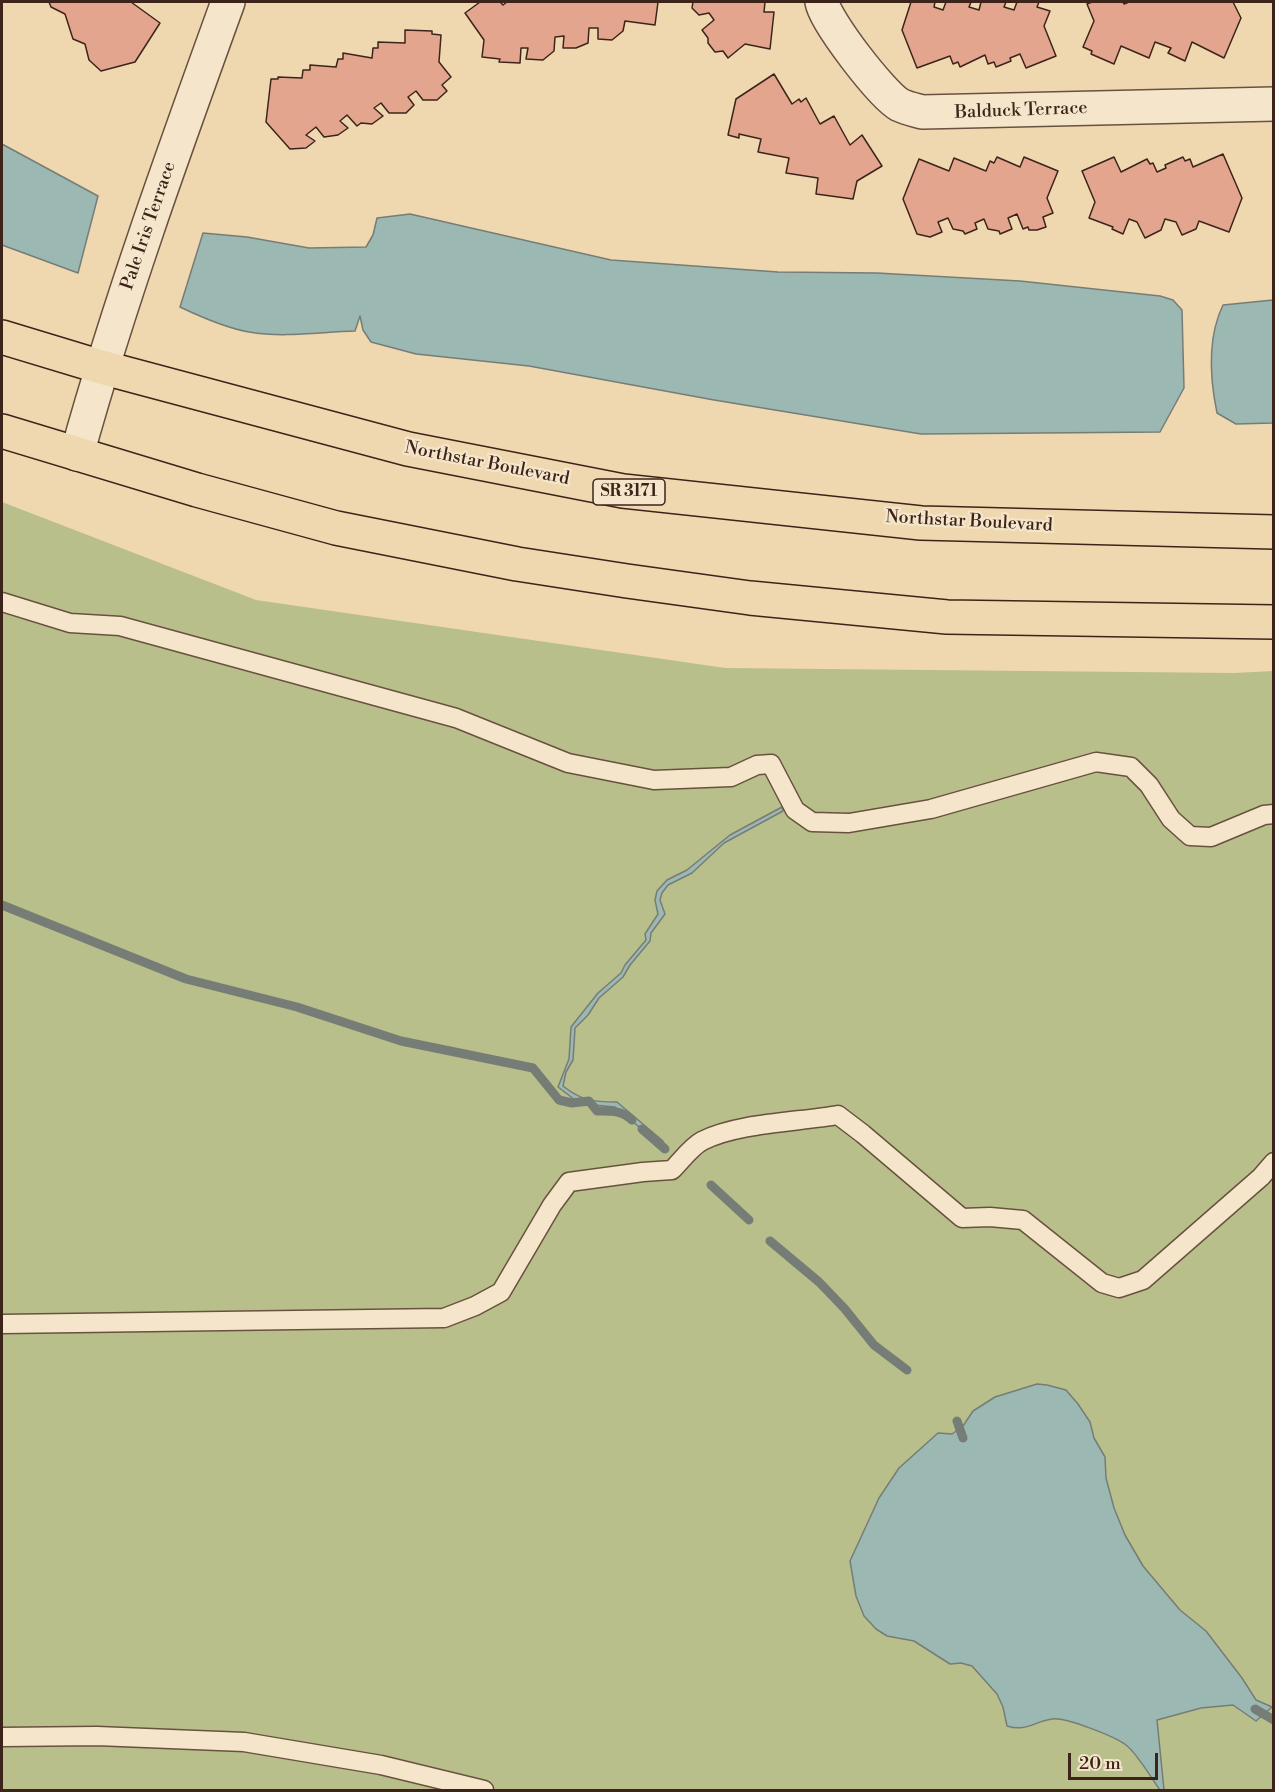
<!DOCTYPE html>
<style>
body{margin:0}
#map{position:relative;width:1275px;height:1792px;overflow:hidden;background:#efd8af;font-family:"Libre Bodoni",serif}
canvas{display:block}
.frame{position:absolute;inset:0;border:3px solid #3c241a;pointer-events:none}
.scale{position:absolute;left:1068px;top:1753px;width:90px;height:27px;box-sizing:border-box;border:3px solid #3c241a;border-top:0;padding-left:8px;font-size:18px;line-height:21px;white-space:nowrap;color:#3c241a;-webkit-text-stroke:4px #f5e6cb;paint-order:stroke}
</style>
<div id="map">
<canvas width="1275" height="1792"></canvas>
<div class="frame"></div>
<div class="scale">20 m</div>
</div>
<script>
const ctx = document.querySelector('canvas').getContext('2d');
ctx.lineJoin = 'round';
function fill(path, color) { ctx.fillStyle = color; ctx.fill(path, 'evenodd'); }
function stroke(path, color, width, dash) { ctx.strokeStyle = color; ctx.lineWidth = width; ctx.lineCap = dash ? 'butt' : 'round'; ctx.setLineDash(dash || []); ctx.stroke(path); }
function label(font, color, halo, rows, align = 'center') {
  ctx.font = font + ' "Libre Bodoni",serif'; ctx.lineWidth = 4.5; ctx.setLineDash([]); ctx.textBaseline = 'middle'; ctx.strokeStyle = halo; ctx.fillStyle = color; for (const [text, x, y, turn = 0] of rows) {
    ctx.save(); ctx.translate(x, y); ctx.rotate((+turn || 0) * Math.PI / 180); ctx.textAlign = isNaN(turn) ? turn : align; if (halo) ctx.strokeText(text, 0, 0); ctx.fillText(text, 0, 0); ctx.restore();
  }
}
const green = new Path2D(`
 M2 502 256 600 725 668 1235 673 1273 671V1790H2Z`);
const water = new Path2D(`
 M2 144 98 196 78 273 2 245Z
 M410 214 611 260 778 272 877 273 1020 281 1160 296 1173 300 1182 310 1184 388 1160 432 921 434 714 400 529 366 416 354 371 342 363 330 360 316 355 331C320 332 284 338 249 332 226 328 201 317 180 307L203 233 247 237 309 248 366 247 373 235 377 218Z
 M1273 300V423L1236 424 1217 413C1210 379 1207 338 1223 305Z
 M782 807 783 811 724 843 692 873 668 885 662 893 660 900 665 914 651 933 650 941 630 965 623 977 599 998 588 1015 575 1028 573 1060 566 1072 563 1086C582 1101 593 1102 617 1102L663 1141 664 1146 662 1149 656 1141 615 1107 594 1105 575 1100 558 1087 569 1059 571 1027 598 993 621 973 625 965 646 940 645 934 658 914 655 900 657 891 667 880 687 870 730 835Z
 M1037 1384 1047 1385 1066 1390 1078 1404 1090 1422 1094 1438 1105 1457 1106 1478 1114 1508 1125 1535 1143 1566 1180 1610 1206 1631 1242 1678 1256 1700 1272 1707 1256 1721 1233 1705 1201 1708 1157 1720 1164 1790H1160C1152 1779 1136 1752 1126 1745 1114 1736 1065 1717 1052 1719 1033 1722 1026 1732 1007 1726L1003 1707 997 1694 972 1666 961 1663 950 1664 914 1641 887 1636 876 1629 864 1616 856 1596 850 1561 879 1498 899 1468 938 1433 952 1434 963 1426 973 1411 995 1397Z`);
const stream = new Path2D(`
 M2 905 186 979 297 1007 401 1041 533 1068 559 1100 572 1103 589 1101 597 1111C610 1111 622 1110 632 1120
 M642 1129 665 1149
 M711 1185 749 1220
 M770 1241 819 1282 844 1308 874 1345 907 1370
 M957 1421 963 1438
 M1255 1709 1274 1720`);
const building = new Path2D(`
 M49 2H131L160 23 135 62 101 71 89 60 85 44 73 39 65 14 51 7Z
 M480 2H500L503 5 507 2H658L655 25 625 21 623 31 612 40 598 39V28H589L588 43 576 48H563L564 36 555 37 554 51 543 60 526 59 528 48H521L520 63 499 62 500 59 482 57 484 40 465 13Z
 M693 2H765L764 12H774L770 49 745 44 728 58 723 51 715 52 708 43V38L702 30 714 20 709 13 699 15 692 8Z
 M911 2H935L934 7 943 10 946 2H971L969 7 979 10 981 2H1006L1004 7 1014 10 1017 2H1039L1037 7 1050 11 1044 26 1056 56 1026 68 1020 54 1010 58 1011 61 996 67 994 62 988 64 985 55 960 67 958 62 953 64 950 56 917 68 902 30Z
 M1092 2H1123L1124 4 1129 2H1233L1241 18 1224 58 1192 42 1185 61 1168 53 1171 48 1155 42 1149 58 1121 46 1114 64 1091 54 1092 51 1083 47 1094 21 1087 4Z
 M405 30 432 31V34L441 35 439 62 451 77 442 85 447 91 437 100H423L416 91 408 97 414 105 406 113H389L381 103 374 108 383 116 372 124 361 123 357 126 347 115 340 121 348 128 338 135 324 137 316 127 306 135 315 141 306 148 290 149 266 122 271 79H278V77L302 78 303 70H310V65L336 67 338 59H343V53L372 58 373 48H378V42L405 43Z
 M774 74 792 104 799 99 801 102 806 98 820 124 834 116 850 145 862 135 882 166 857 181 853 199 816 194 818 178 786 173 789 158 758 152 761 139 739 134V138L728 135 736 99Z
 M1223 154 1242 198 1229 232 1199 221 1196 229 1182 235 1176 222 1165 219 1161 230 1145 238 1137 222 1129 219 1123 234 1112 229 1113 227 1089 218 1095 202 1082 171 1114 157 1121 172 1147 159 1150 164 1153 163 1157 172 1166 168 1165 165 1183 157 1185 161 1190 159 1193 167Z
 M997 157 1020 167 1024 157 1058 171 1047 198 1053 213 1043 217 1046 227 1037 230H1029L1028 227 1023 229 1017 214 1008 218 1012 229 1000 234 999 231 988 229 984 219 975 223 977 229 965 234 963 231 953 229 948 218 938 222 942 232 930 237 917 234 903 199 919 159 949 171 954 158 986 171 990 161 994 163Z`);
const lane = new Path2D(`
 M2 602 70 623 120 626 456 718 568 763 654 780 731 777 757 765 771 764 795 810 812 822 849 823 931 809 1096 762 1131 767 1149 785 1171 819 1190 836 1211 837 1264 815 1274 814
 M2 1324 444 1318 475 1306 501 1292 552 1205 569 1182 643 1172 672 1170C681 1161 691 1147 702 1141 736 1123 798 1122 838 1115L863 1134 962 1218 990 1217 1023 1220 1102 1283 1119 1288 1143 1280 1261 1177 1274 1162
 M2 1737 97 1736 244 1742 381 1765 484 1790`);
const street = new Path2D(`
 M822 2C825 21 882 95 900 105 906 108 915 110 922 112L1274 104
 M77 454C120 300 174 151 228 2`);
const primary = new Path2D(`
 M2 337 101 367 408 449 623 491 921 523 1274 532
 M2 431 197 490 336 528 517 564 627 581 750 598 947 617 1274 622`);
const shields = [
 [629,492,72]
];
const shieldNames = [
 ["SR 3171",629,492]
];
const streetNames = [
 ["Balduck Terrace",1021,111,-2],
 ["Pale Iris Terrace",149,226,-71],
 ["Northstar Boulevard",487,464,11],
 ["Northstar Boulevard",969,522,3]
];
fill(green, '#b8bf8b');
fill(water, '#9cb8b3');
stroke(water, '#767d76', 1.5);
stroke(stream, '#767d76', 9);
fill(building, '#e4a58f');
stroke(building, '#3c241a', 1.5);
stroke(lane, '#69513f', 21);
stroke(street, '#69513f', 36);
stroke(primary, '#3c241a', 36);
stroke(lane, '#f5e6cb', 18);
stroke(street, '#f5e6cb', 33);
stroke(primary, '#efd8af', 33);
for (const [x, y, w] of shields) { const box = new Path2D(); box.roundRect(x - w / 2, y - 13, w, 26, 4.5); ctx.fillStyle = '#f5e6cb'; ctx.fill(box); stroke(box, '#3c241a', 1.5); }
label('bold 16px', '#3c241a', null, shieldNames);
label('18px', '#3c241a', '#f5e6cb', streetNames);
</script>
